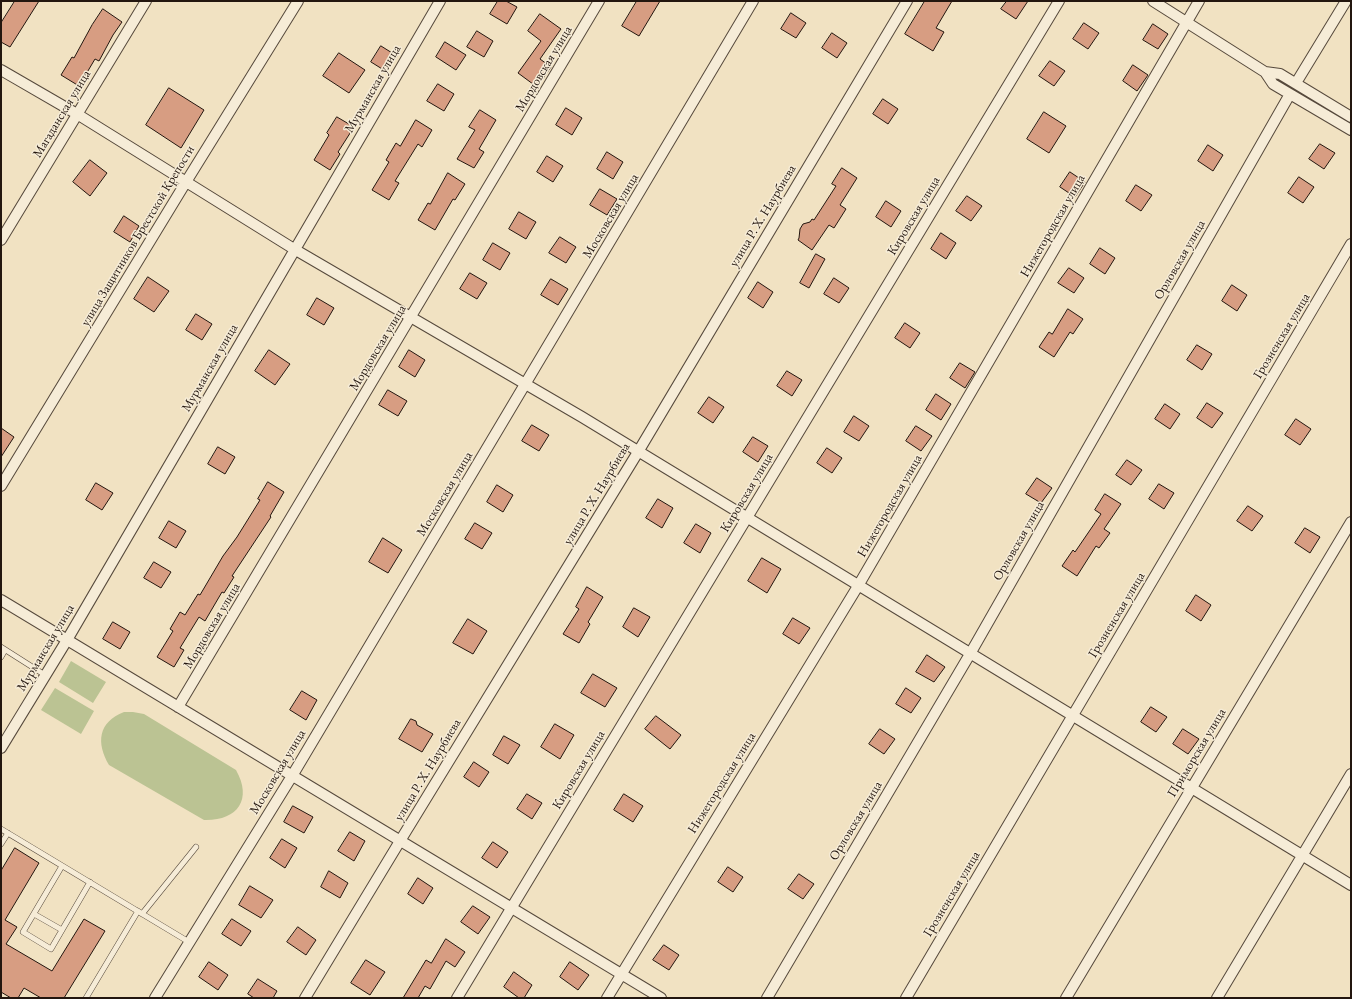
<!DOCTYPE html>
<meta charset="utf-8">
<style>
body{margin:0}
#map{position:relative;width:1352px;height:999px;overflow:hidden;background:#f1e2c2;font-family:"EB Garamond",serif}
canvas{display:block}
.frame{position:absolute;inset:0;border:2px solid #23160f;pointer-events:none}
</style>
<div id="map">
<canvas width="1352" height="999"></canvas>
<div class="frame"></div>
</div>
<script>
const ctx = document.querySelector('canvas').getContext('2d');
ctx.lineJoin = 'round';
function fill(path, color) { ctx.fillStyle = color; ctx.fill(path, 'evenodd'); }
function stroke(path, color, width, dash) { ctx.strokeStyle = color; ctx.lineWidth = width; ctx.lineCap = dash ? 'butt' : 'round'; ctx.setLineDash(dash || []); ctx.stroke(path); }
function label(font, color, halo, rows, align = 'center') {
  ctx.font = font + ' "EB Garamond",serif'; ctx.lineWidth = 3; ctx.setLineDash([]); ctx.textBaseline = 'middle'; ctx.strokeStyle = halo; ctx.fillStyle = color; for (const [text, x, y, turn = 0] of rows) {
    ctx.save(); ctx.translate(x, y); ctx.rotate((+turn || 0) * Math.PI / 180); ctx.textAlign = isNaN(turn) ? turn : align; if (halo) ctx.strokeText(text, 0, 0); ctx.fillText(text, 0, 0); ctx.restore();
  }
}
const green = new Path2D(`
 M71 661 106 682 93 703 59 682Z
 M55 688 94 711 81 734 41 710Z
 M124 712H133L144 714 236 770C253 800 237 821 204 820L109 765C96 743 98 722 124 712Z`);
const building = new Path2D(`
 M15 1H39L10 47 1 42V23Z
 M498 1H506L517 7 507 24 490 14Z
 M637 1H660L639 36 622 26Z
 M925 1H952L936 28 944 32 933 51 905 34Z
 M1007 1H1028L1016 19 1001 9Z
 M103 9 122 22 113 35 99 61 95 59 79 86 61 75 72 57 74 58 92 25Z
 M791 13 806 23 796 38 781 29Z
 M540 14 561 29 540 59 551 67 537 87 518 73 541 41 528 31Z
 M1084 23 1099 33 1088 49 1073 39Z
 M1153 24 1168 34 1158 49 1143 40Z
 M477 31 493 41 484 57 467 47Z
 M832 33 847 43 837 58 822 48Z
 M445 42 466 55 456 70 436 57Z
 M381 46 397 56 387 72 371 62Z
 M339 53 365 70 349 93 323 76Z
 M1050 61 1065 71 1054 86 1039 76Z
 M1133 65 1148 75 1137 91 1123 81Z
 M438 84 454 94 444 111 427 101Z
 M169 88 204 110 181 148 146 125Z
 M883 99 898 109 888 124 873 114Z
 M566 108 582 118 572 135 556 125Z
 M480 110 496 120 479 149 484 152 474 168 457 159 475 130 469 127Z
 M1044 112 1066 126 1049 153 1027 139Z
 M337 117 354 127 338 152 340 154 330 170 314 160 329 135 327 133Z
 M416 120 432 130 422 147 418 144 395 181 399 183 389 200 372 190 389 162 386 160 396 143 400 146Z
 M1320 144 1335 153 1324 169 1309 159Z
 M1208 145 1223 155 1213 171 1198 161Z
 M607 152 623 162 613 179 597 169Z
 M547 156 563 166 553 182 537 172Z
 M90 160 107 173 90 196 73 182Z
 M842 168 857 178 840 205 846 209 834 228 829 225 812 250 798 240 799 238 800 229 803 224 810 222 812 219 814 220 836 186 832 184Z
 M1070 172 1085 182 1075 197 1060 187Z
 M448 173 465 184 455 200 453 199 435 230 418 220 428 203 430 204Z
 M1299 177 1314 187 1303 203 1288 193Z
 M1136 185 1152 195 1141 211 1126 201Z
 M600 189 617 199 607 215 590 205Z
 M967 196 982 206 971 221 956 211Z
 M886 201 901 211 891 227 876 217Z
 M519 212 536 222 526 239 509 229Z
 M124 216 139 226 130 242 114 232Z
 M941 233 956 243 946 259 931 249Z
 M560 237 576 247 566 263 549 253Z
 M493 243 510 253 500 270 483 260Z
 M1100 248 1115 258 1105 274 1090 264Z
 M816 254 825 259 809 288 800 283Z
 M1069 268 1084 278 1074 293 1058 283Z
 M470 273 487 283 477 299 460 289Z
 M148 277 169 291 154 312 134 299Z
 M834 278 849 288 839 303 824 294Z
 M551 279 568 289 558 305 541 295Z
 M758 282 773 292 763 308 748 298Z
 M1232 285 1247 295 1237 311 1222 301Z
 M317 298 334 308 324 325 307 315Z
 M1068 309 1083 319 1073 334 1070 332 1054 357 1039 347 1049 332 1052 334Z
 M196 314 212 324 202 340 186 330Z
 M905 323 920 333 910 348 895 338Z
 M1197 345 1212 354 1202 370 1187 360Z
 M269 350 290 364 275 385 255 371Z
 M409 350 425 360 415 377 399 367Z
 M960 363 975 372 965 388 950 378Z
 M787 371 802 380 792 396 777 386Z
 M388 390 407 401 398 416 379 405Z
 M936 394 951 404 941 420 926 410Z
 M709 397 724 407 713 423 698 413Z
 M1207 403 1223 413 1212 428 1197 418Z
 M1165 404 1180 414 1170 429 1155 419Z
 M854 416 869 426 859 441 844 432Z
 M1296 419 1311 429 1300 445 1285 435Z
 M532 425 549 435 539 451 522 441Z
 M916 426 932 436 921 451 906 441Z
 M1 428 14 437 1 457Z
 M753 437 768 446 758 462 743 452Z
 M218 447 235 457 225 474 208 464Z
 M827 448 842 458 832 473 817 463Z
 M1127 460 1142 470 1131 485 1116 475Z
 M1037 478 1052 488 1041 503 1026 494Z
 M268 482 284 492 270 516 271 517 232 576 234 577 224 593 222 592 205 621 199 617 180 648 184 650 174 667 157 657 173 631 170 629 180 612 185 615 198 594 200 595 223 556 237 537 260 500 258 499Z
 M96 483 113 493 102 510 86 500Z
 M1159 484 1174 493 1164 509 1149 499Z
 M497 485 513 495 503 512 487 502Z
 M1105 494 1121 504 1104 529 1110 533 1099 548 1096 546 1077 576 1062 566 1073 550 1075 552 1101 514 1095 510Z
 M658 499 673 508 662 528 646 518Z
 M1248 506 1263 516 1252 531 1237 521Z
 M169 521 186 531 176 548 159 538Z
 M475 523 492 533 482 549 465 539Z
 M696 524 711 533 700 553 684 543Z
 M1305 528 1320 537 1310 553 1295 543Z
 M383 538 402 550 388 573 369 562Z
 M762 558 781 569 767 593 748 581Z
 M154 562 171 572 161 588 144 578Z
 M587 587 603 597 588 622 590 624 579 643 563 634 579 609 576 607Z
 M1196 595 1211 605 1201 621 1186 611Z
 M634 608 650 617 638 637 623 627Z
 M793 618 810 628 799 644 783 634Z
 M468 619 487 631 473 654 453 643Z
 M113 622 130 632 120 649 103 639Z
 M927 655 945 667 934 682 916 672Z
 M593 674 617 688 605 707 581 693Z
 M906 688 921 698 911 713 896 704Z
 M302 691 317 700 306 720 290 710Z
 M1151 707 1167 717 1156 732 1141 722Z
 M656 716 681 735 670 749 645 729Z
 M411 719 416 721 417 725 433 734 422 752 399 739Z
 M555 724 574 735 560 759 541 747Z
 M880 729 895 739 884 754 869 744Z
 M1183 729 1199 739 1188 754 1173 744Z
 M504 736 520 745 508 764 493 755Z
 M474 762 489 772 479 787 464 777Z
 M527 794 542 803 532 819 517 809Z
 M624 794 643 806 633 822 614 810Z
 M293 806 313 817 304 833 284 822Z
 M350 832 365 841 354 861 338 851Z
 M282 839 297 848 285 868 270 858Z
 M493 842 508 852 497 868 482 858Z
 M15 848 39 863 5 920 17 927 6 944 52 971 84 919 105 931 64 998H41L24 988 18 998H11L1 992V871Z
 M728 867 743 877 733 892 718 882Z
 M329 871 348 883 340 898 321 887Z
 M799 874 814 884 803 899 788 889Z
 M418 878 433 888 423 904 408 894Z
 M250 886 273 900 261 918 239 905Z
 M473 906 490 917 478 934 461 922Z
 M232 919 251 931 241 946 222 934Z
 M298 927 316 940 306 955 287 942Z
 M446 939 465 952 455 967 446 961 430 989 425 986 418 998H403L426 960 431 963Z
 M664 945 679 955 669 970 653 960Z
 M366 960 385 972 370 995 351 983Z
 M209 962 228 975 218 990 199 977Z
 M570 962 589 975 578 990 560 977Z
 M514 972 532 985 524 998H519L504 987Z
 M258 979 277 991 273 998H254L248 994Z`);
const lane = new Path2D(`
 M1 647 45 675
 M1 657 5 650
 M1 829 189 942
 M1 844 8 833
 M62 866 23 932 51 949 90 882
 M34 914 62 930
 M142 914 196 847
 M86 998 138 911`);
const street = new Path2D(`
 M1153 1 1265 72
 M1 70 77 114 294 249 582 417 1351 885
 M1296 83 1346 1
 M1351 117 1280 74 1265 72 1273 84 1351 130
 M1 240 146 1
 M1 486 186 182 298 1
 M1 600 661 998
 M178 707 599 1
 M1 748 67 640 440 1
 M155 998 292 776 753 1
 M305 998 400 841 638 452 907 1
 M457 998 1059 1
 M607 998 858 586 1199 1
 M767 998 970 654 1290 94
 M906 998 1351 244
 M1066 998 1351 522
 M1217 998 1351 774`);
const streetNames = [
 ["Мордовская улица",544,69,-59],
 ["Мурманская улица",373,89,-60],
 ["Магаданская улица",62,114,-59],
 ["Московская улица",611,216,-59],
 ["улица Р. Х. Наурбиева",763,216,-59],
 ["Кировская улица",914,216,-59],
 ["Нижегородская улица",1053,226,-60],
 ["улица Защитников Брестской Крепости",138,236,-59],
 ["Орловская улица",1180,260,-60],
 ["Грозненская улица",1282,336,-59],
 ["Мордовская улица",378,348,-59],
 ["Мурманская улица",210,368,-60],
 ["Кировская улица",747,493,-59],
 ["Московская улица",445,494,-59],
 ["улица Р. Х. Наурбиева",597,494,-59],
 ["Нижегородская улица",890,506,-60],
 ["Орловская улица",1019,541,-60],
 ["Грозненская улица",1117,615,-59],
 ["Мордовская улица",212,626,-59],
 ["Мурманская улица",46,648,-59],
 ["Приморская улица",1197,753,-59],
 ["улица Р. Х. Наурбиева",428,770,-59],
 ["Кировская улица",579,770,-59],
 ["Московская улица",278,772,-59],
 ["Нижегородская улица",722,783,-58],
 ["Орловская улица",856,821,-59],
 ["Грозненская улица",952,894,-59]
];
fill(green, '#bbc393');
fill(building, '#d79d82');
stroke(building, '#23160f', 1);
stroke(lane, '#56493c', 6);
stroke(street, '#56493c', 12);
stroke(lane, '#f6ecd7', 5);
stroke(street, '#f6ecd7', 10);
label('13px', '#23160f', '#f6ecd7', streetNames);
</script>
